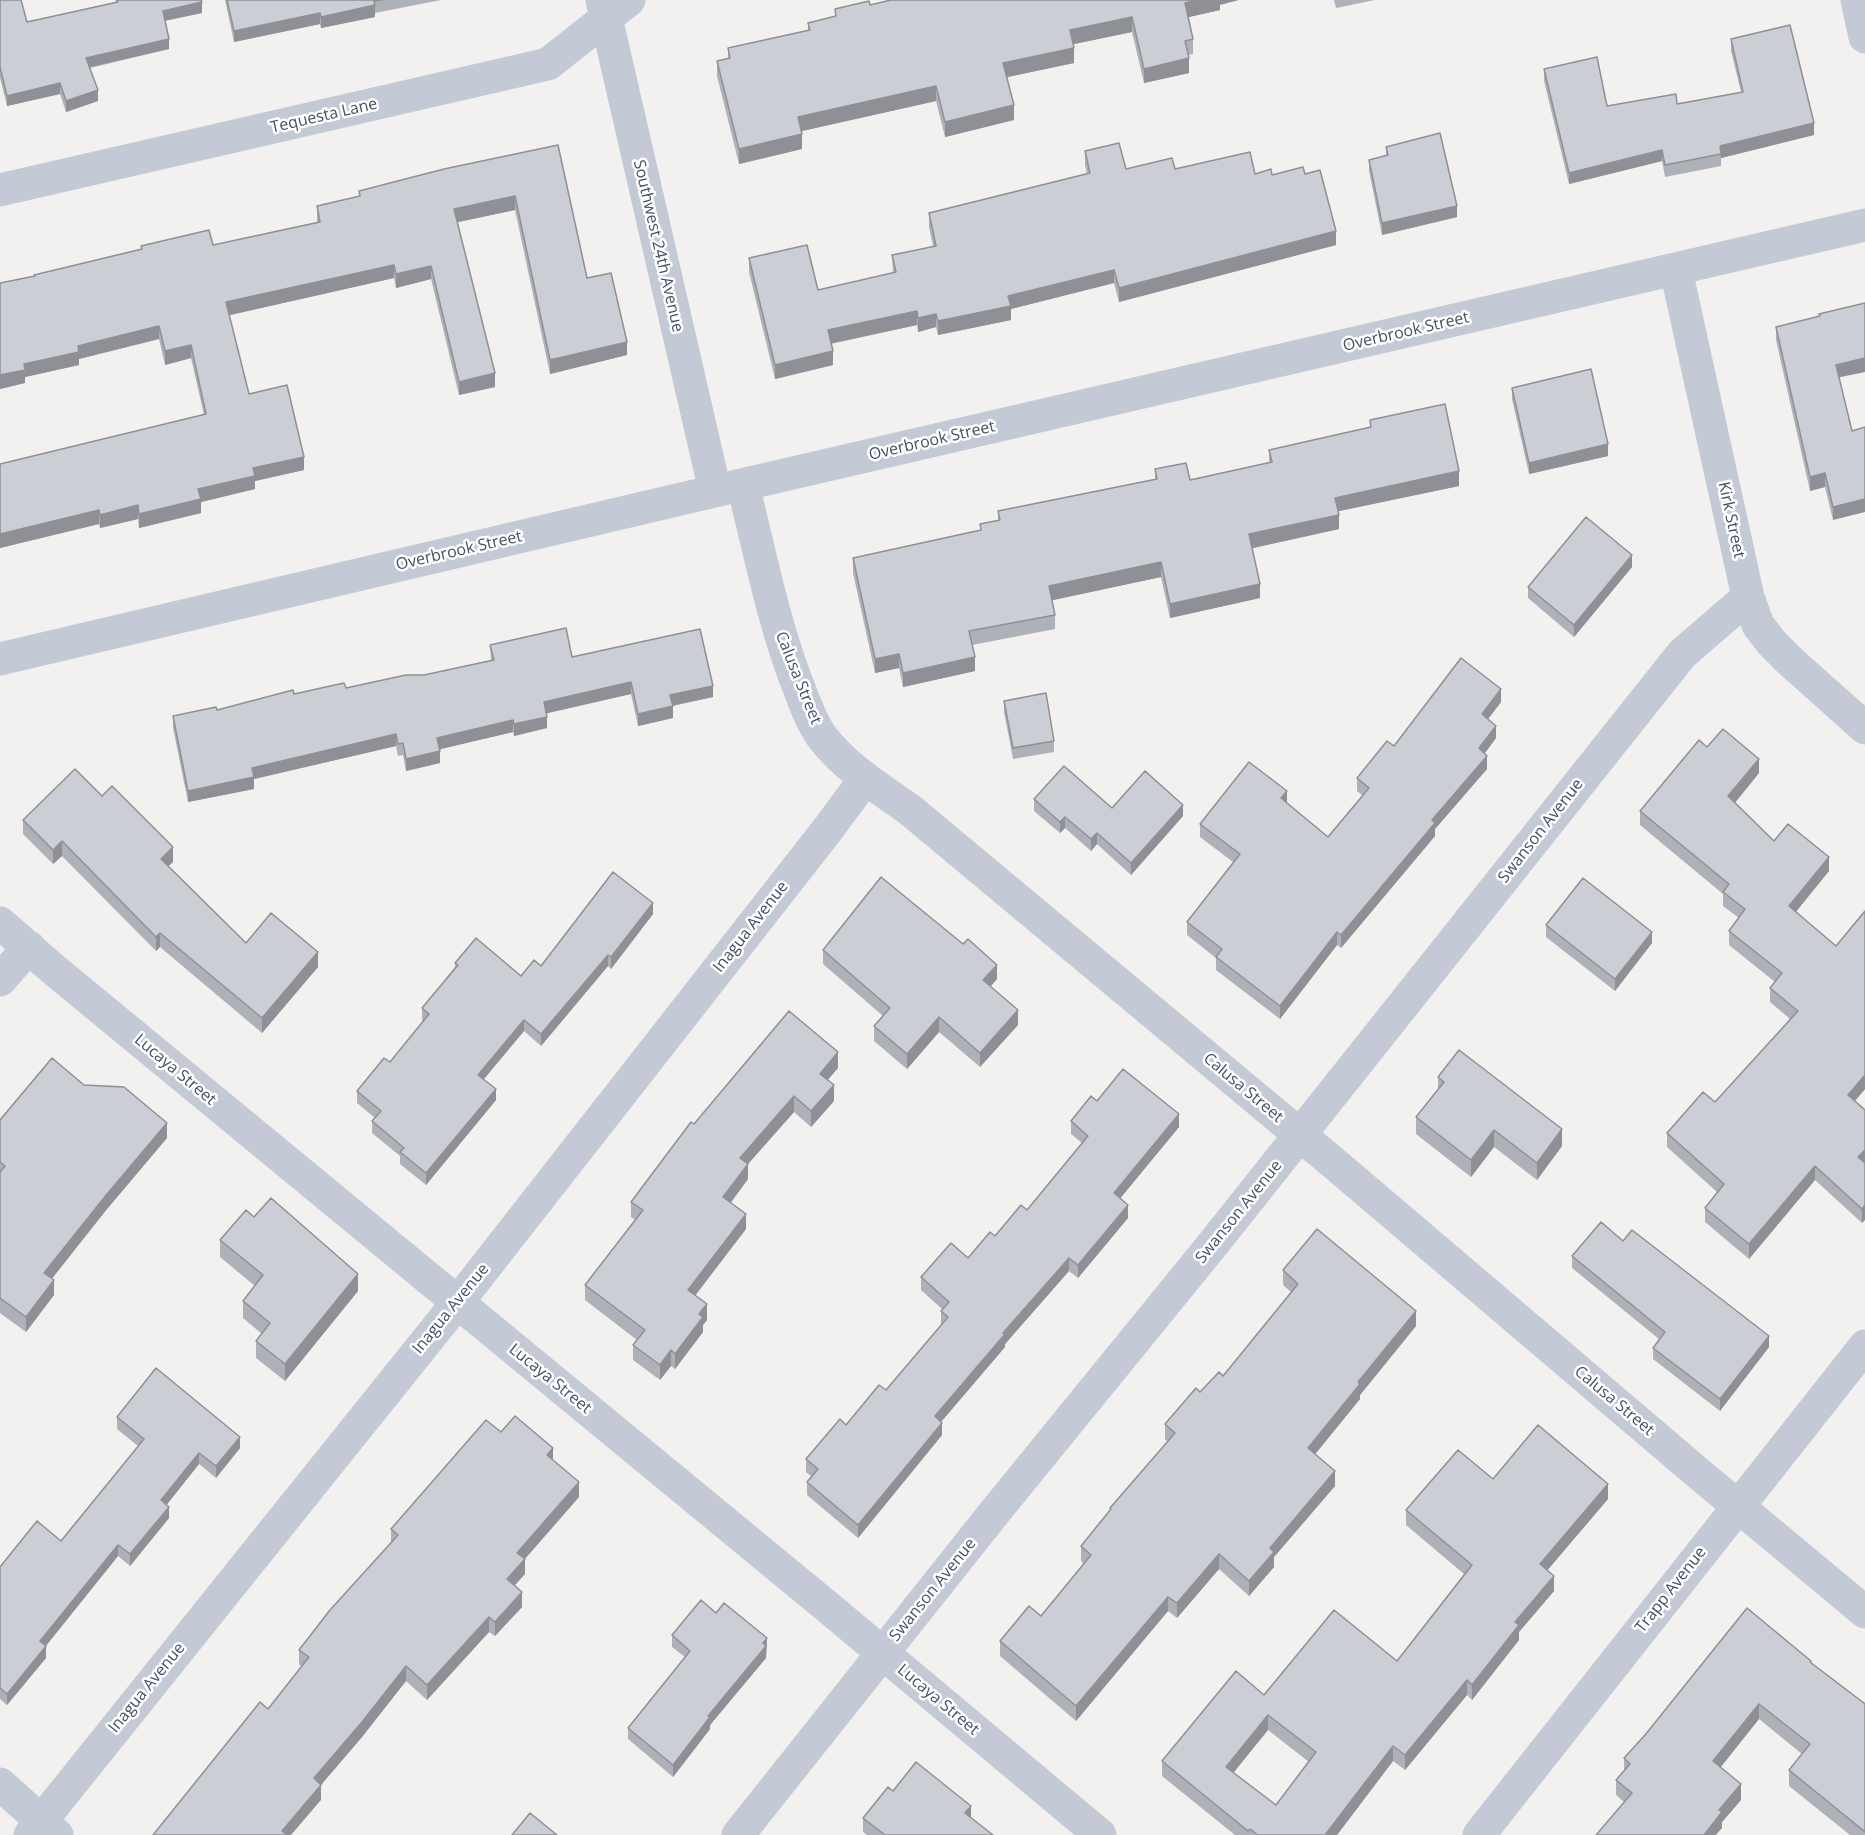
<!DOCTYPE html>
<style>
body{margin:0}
canvas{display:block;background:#f3f1f0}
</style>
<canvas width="1865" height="1835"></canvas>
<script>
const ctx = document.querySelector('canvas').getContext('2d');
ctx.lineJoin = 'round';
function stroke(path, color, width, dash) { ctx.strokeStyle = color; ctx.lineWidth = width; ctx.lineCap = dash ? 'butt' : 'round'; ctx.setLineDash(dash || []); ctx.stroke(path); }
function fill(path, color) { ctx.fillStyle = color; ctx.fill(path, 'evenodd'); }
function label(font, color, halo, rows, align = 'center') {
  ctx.font = font + ' "Open Sans",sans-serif'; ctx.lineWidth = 5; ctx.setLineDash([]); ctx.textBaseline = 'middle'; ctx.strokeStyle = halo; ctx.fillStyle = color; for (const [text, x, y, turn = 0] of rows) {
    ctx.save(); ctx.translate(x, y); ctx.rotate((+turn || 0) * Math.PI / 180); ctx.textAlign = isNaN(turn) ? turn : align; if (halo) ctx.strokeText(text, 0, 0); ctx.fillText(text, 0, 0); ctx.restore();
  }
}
const street = new Path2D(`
 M602 0 715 491
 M1857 0 1865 37
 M0 190 548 64 629 0
 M1676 270 1748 597 1758 625 1772 643 1790 661 1865 728
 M743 485C760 553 773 622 799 688 805 704 812 723 822 737 846 768 879 788 910 810L1336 1165 1698 1473 1865 1612
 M0 659 715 491 1865 225
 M0 923 53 969 830 1609 1100 1835
 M0 980 29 947
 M0 1784 57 1835
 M30 1835 457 1303 828 829 865 779
 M738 1835 994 1513 1213 1244 1682 654 1748 597
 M1479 1835 1865 1346`);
const wall = new Path2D(`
 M0 0 27 22 116 2 115 0H201L202 13 165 21 169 49 90 68 98 101 66 112 60 94 7 106 0 78Z
 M225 0H441L375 13V17L321 28 320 24 234 42Z
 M1334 0H1375L1336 8Z
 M870 5H1220V10L1188 17 1193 39V54L1188 55 1189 73 1144 83 1132 32 1073 44 1074 63 1007 77 1014 120 945 137 936 101 801 131 802 149 739 164 717 76V61L728 58V48L808 30V23L835 17V9Z
 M1731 39 1814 135 1721 158V166L1665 177 1662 161 1569 184 1544 81V69L1607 106 1677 104 1741 92 1731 51Z
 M558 145 587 278 627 355 550 374 515 210 457 222 495 387 459 395 431 279 396 288 394 278 229 315 249 394 304 470 255 481V489L201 502V513L139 528 138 519 100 528 99 524 0 548 204 415 191 358 165 365 159 339 79 359V365L25 377V383L0 389V283L34 277 141 250V246L213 245 317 222V206L359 197V191Z
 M1386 147 1457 217 1382 235 1369 171V160L1386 155Z
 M1085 151 1126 169H1175L1272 175 1305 174 1336 245 1119 302 1114 283 1011 309V320L938 335 936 327 918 332 917 325 831 344 833 365 775 379 749 272V258L818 290 893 273 892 255 933 246 929 227V213L1087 174 1085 165Z
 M1776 327 1839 378 1833 520 1825 487 1810 491 1776 340Z
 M1512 388 1608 456 1529 474 1512 399Z
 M1370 420 1459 486 1338 511 1339 529 1252 548 1260 598 1170 618 1161 577 1052 600 1055 615V629L972 645 975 671 903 687 899 668 875 673 853 573V558L980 530V524L998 520V511L1155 479V469L1190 480 1269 463V450L1370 427Z
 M1632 567 1574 637 1528 598V587Z
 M490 645 572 657 713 697 673 706V718L638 726 631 694 546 713 547 728 514 736 513 732 439 749 440 763 406 771 403 755 398 756 396 746 254 779V789L188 802 173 728V716L217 710 294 694 346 688 424 675 491 660Z
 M1004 701 1054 741V752L1013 759 1004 712Z
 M1501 702 1488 719 1496 738 1484 754 1487 769 1435 829V836L1341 948 1337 945 1280 1019 1216 970V958L1187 935V922L1233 862 1200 837V824L1287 803 1328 837 1363 796 1357 791V778L1394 746Z
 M1707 747 1759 773 1735 803 1774 841 1829 871 1796 912 1836 946 1865 911V1089L1855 1101 1865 1110 1862 1223 1815 1180 1749 1259 1705 1222V1208L1717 1192 1667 1147V1133L1715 1102 1790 1019 1770 1002V988L1775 982 1729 945V931L1739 918 1723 906V894L1640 825V811Z
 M102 796 173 862 168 866 246 943 318 967 262 1033 160 947 156 951 62 856 53 864 23 834V820Z
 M1034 799 1112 808 1183 816 1131 875 1097 844 1091 851 1065 828 1060 833 1034 811Z
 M653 914 611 969 608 966 541 1046 524 1031 484 1079 496 1100 426 1185 400 1164V1156L372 1133V1121L375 1118 357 1103V1091L390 1062 423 1021 422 1019V1008L455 967V963L521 976 541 966Z
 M1546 925 1652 943 1615 991 1546 937Z
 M963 944 997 979 990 987 1018 1025 980 1067 939 1032 907 1069 874 1041V1026L883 1016 823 964V950Z
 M838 1068 827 1080 834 1101 811 1127 794 1112 748 1164V1179L731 1203 746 1229 695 1295 707 1320 703 1325V1332L675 1369 671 1366 660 1380 633 1360V1345L637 1340 585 1300V1285L635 1220 631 1217V1202L694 1124Z
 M1438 1077 1562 1146 1537 1180 1494 1147 1471 1177 1416 1134V1117L1438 1089Z
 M84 1085 167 1138 107 1209 52 1279 54 1295 26 1332 0 1313V1120Z
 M1097 1101 1179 1127 1120 1198 1128 1218 1078 1278 1069 1271 1005 1344V1347L941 1422 942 1435 858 1538 807 1495V1482L812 1477 806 1472V1459L886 1390 942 1325 941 1324V1311L942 1309 921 1290V1277L968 1258 1027 1210 1082 1143 1071 1134V1121Z
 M254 1217 358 1291 285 1381 256 1358V1341L262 1334 243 1318V1301L255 1286 220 1257V1240Z
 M1572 1256 1769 1347 1720 1411 1653 1359V1348L1659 1339 1572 1268Z
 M1283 1270 1416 1326 1360 1395V1399L1315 1454 1335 1486 1274 1557V1567L1249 1596 1219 1569 1177 1618 1168 1611 1076 1721 1000 1656V1641L1041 1616 1084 1564 1081 1561V1546L1110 1511V1508L1168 1442 1165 1439V1424L1200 1392 1223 1376 1291 1292 1283 1285Z
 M117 1417 240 1448 216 1478 199 1464 166 1505 169 1518 130 1566 118 1556 46 1646V1658L7 1705 0 1699V1567L61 1541 138 1446 117 1429Z
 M501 1432 553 1460 579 1497 525 1559V1574L514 1586 522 1607 495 1636 489 1632 427 1700 406 1681 362 1737 321 1785V1800L302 1666 299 1665V1650L391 1543V1529Z
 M1493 1479 1608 1499 1547 1570 1554 1591 1519 1632V1640L1472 1700 1467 1695 1405 1770 1393 1761 1337 1835H1235L1162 1776V1761L1264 1695 1397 1661 1464 1574 1406 1525V1510ZM1268 1730 1309 1762 1276 1805 1233 1772Z
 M716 1613 767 1638 766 1658 710 1725V1729L673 1777 628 1739V1728L685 1657 672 1647V1635Z
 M1811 1663 1865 1704V1835H1850L1789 1786V1770L1802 1754 1759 1719 1720 1767 1741 1800 1722 1822V1828L1624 1802 1616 1795V1780L1624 1771V1758Z
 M893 1791 971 1818 993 1835H867L863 1832V1818Z`);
const shadedWall = new Path2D(`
 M1197 0H1239L1220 5V10L1185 18V3Z
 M202 2V13L163 21V11Z
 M375 5V17L321 28V17Z
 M320 13V24L234 42V31Z
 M1132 17V32L1070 45V30Z
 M169 39V49L86 68V58Z
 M1074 48V63L1003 78V63Z
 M1189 58V73L1144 83V69Z
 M60 83V94L7 106V96Z
 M936 86V101L798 132V117Z
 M98 90V101L66 112V101Z
 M1014 105V120L945 137V122Z
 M1814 123V135L1721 158 1720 146Z
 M802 134V149L739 164V149Z
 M1662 150V161L1569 184V173Z
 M515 196V210L454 223V209Z
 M1457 206V217L1382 235V223Z
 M1336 231V245L1119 302V288Z
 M394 265V278L226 316V302Z
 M431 266V279L396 288V274Z
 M1114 270V283L1011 309V320L938 335V321L1008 296Z
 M917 311V325L828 344V330Z
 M936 314V327L918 332V318Z
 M159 326V339L79 359V365L25 377V383L0 389V375L24 364 78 346Z
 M627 342V355L550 374V360Z
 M191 345V358L165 365V351Z
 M833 351V365L775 379V365Z
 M1865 358V372L1836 378V365Z
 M495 373V387L459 395V382Z
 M1608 444V456L1529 474V463Z
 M304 457V470L255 481V489L201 502V513L139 528V514L198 489 253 468Z
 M1459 471V486L1335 512V498Z
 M1825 473V487L1810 491V477Z
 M1865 499V512L1833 520V507Z
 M138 505V519L100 528V515Z
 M99 510V524L0 548V534Z
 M1339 515V529L1249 549V534Z
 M1632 555V567L1574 637V625Z
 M1161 562V577L1049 601V586Z
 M1260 584V598L1170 618V604Z
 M899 654V668L875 673V659Z
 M975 657V671L903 687V673Z
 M631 682V694L544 714V702Z
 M713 686V697L670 706V695Z
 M1501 689V702L1482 727V714Z
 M673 706V718L638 726V714Z
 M547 717V728L514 736V724Z
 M513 720V732L437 750V738Z
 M1496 726V738L1479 761V748Z
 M396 734V746L254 779V789L188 802V791L252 768Z
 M440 751V763L406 771V759Z
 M1487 756V769L1435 829V836L1341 948V935L1432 820Z
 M1759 759V773L1728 811V796Z
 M1287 791V804L1281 798Z
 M1183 805V816L1131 875V863Z
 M1065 817V828L1060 833V822Z
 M1097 833V844L1091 851V839Z
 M62 841V856L53 864V850Z
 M173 847V862L161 873V859Z
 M1829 857V871L1789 920V906Z
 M653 903V914L611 969V957Z
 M1337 932V945L1280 1019V1006Z
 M1652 932V943L1615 991V979Z
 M160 933V947L156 951V937Z
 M318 952V967L262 1033V1018Z
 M608 955V966L541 1046V1034Z
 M997 965V979L983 995V980Z
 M1018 1010V1025L980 1067V1053Z
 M939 1017V1032L907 1069V1054Z
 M524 1020V1031L478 1086V1075Z
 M838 1052V1068L820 1089V1074Z
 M1865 1075V1089L1848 1109V1095Z
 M834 1085V1101L811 1127V1111Z
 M496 1089V1100L426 1185V1173Z
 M794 1096V1112L740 1173V1158Z
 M1179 1114V1127L1114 1206V1193Z
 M167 1123V1138L107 1209 44 1288V1273L107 1194Z
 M1562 1129V1146L1537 1180V1163Z
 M1494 1130V1147L1471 1177V1160Z
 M1865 1150V1164L1858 1157Z
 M748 1164V1179L723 1212V1197Z
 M1815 1166V1180L1749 1259V1244Z
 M1128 1205V1218L1078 1278V1265Z
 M1865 1205V1220L1862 1223V1209Z
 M746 1214V1229L688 1305V1290Z
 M1069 1258V1271L1005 1344V1347L935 1429V1416L1003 1333Z
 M358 1274V1291L285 1381V1364Z
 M54 1280V1295L26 1332V1317Z
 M707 1304V1320L703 1325V1332L675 1369V1354L699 1314Z
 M1416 1311V1326L1360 1395V1399L1308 1463V1448L1358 1382Z
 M1769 1336V1347L1720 1411V1399Z
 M671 1350V1366L660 1380V1365Z
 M942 1423V1435L858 1538V1525Z
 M240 1437V1448L216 1478V1466Z
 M553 1448V1463L547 1455Z
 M199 1453V1464L161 1512V1500Z
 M1335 1471V1486L1274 1557V1567L1249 1596V1581L1270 1548Z
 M579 1482V1497L522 1562 525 1559V1574L507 1594V1579L517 1553Z
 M1608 1484V1499L1540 1579V1564Z
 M169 1507V1518L130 1566V1554Z
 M118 1545V1556L40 1653V1641Z
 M1219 1554V1569L1177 1618V1603Z
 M1554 1576V1591L1519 1632V1640L1472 1700V1685L1515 1622Z
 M522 1592V1607L495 1636V1622Z
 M1168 1597V1611L1076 1721V1706Z
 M489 1617V1632L427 1700V1685Z
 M767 1638 766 1658 710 1725V1729L673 1777V1765L708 1716Z
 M46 1646V1658L7 1705V1694Z
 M406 1666V1681L362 1737 314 1793V1778Z
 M1467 1680V1695L1405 1770V1755Z
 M1759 1704V1719L1713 1777V1761Z
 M1268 1715V1730L1226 1782V1767Z
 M1393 1746V1761L1337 1835H1325Z
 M1741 1784V1800L1722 1822V1828L1716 1835H1704L1719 1810Z
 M321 1785V1800L291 1835H282V1831Z
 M971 1806V1820L965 1813Z`);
const building = new Path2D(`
 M0 0H21L27 22 118 2 117 0H201L202 2 163 11 169 39 86 58 98 90 66 101 60 83 7 96 0 67Z
 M227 0H382L374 1 375 5 321 17 320 13 234 31Z
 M891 0H1197L1185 3 1193 39 1185 41 1189 58 1144 69 1132 17 1070 30 1074 48 1003 63 1014 105 945 122 936 86 798 117 802 134 739 149 717 61 730 58 728 48 810 30 808 23 836 16 835 9 869 1 870 5Z
 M1790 25 1814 123 1720 146 1721 154 1665 165 1662 150 1569 173 1544 69 1597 57 1607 106 1676 94 1677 104 1743 92 1731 39Z
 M1440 133 1457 206 1382 223 1369 160 1388 155 1386 147Z
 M1119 143 1126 169 1172 158 1175 169 1250 152 1255 174 1271 169 1272 175 1303 167 1305 174 1320 170 1336 231 1119 288 1114 270 1008 296 1011 306 938 321 936 314 918 318 917 311 828 330 833 351 775 365 749 258 807 245 818 290 896 272 892 255 936 246 929 213 1090 173 1085 151Z
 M558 145 587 278 611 273 627 342 550 360 515 196 454 209 495 373 459 382 431 266 396 274 394 265 226 302 249 394 287 385 304 457 253 468 255 476 198 489 201 499 139 514 138 505 100 515 99 510 0 534V464L206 414 191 345 165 351 159 326 78 346 79 352 24 364 25 370 0 375V283L35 276 34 275 142 249 141 246 209 230 213 245 320 222 317 206 360 196 359 191 444 169Z
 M1865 303V358L1836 365 1852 431 1865 427V499L1833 507 1825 473 1810 477 1776 327 1820 316 1819 314Z
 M1591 369 1608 444 1529 463 1512 388Z
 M1445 404 1459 471 1335 498 1339 515 1249 534 1260 584 1170 604 1161 562 1049 586 1055 615 969 631 975 657 903 673 899 654 875 659 853 558 981 530 980 524 1000 520 998 511 1157 479 1155 469 1186 463 1190 480 1272 462 1269 450 1371 427 1370 420Z
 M1586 517 1632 555 1574 625 1528 587Z
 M566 628 572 657 700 629 713 686 670 695 673 706 638 714 631 682 544 702 547 717 514 724 513 720 437 738 440 751 406 759 403 743 398 744 396 734 252 768 254 777 188 791 173 716 216 707 217 710 293 690 294 694 344 683 346 688 406 675H424L494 660 490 645Z
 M1461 658 1501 689 1482 714 1496 726 1479 748 1487 756 1432 820 1435 823 1341 935 1337 932 1280 1006 1216 957 1222 949 1187 922 1240 854 1200 824 1249 762 1287 791 1281 798 1328 837 1369 788 1357 778 1387 741 1394 746Z
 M1046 693 1054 741 1013 748 1004 701Z
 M1723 729 1759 759 1728 796 1774 841 1788 824 1829 857 1789 906 1836 946 1865 911V1075L1848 1095 1865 1110V1150L1858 1157 1865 1163V1205L1862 1209 1815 1166 1749 1244 1705 1208 1724 1184 1667 1133 1703 1092 1715 1102 1798 1011 1770 988 1782 973 1729 931 1745 909 1723 892 1729 884 1640 811 1699 740 1707 747Z
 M1064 766 1112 808 1145 771 1183 805 1131 863 1097 833 1091 839 1065 817 1060 822 1034 799Z
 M75 769 102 796 112 786 173 847 161 859 246 943 271 913 318 952 262 1018 160 933 156 937 62 841 53 850 23 820Z
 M613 872 653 903 611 957 608 955 541 1034 524 1020 478 1075 496 1089 426 1173 400 1152 404 1148 372 1121 381 1111 357 1091 384 1058 390 1062 429 1014 422 1008 458 965 455 963 476 938 521 976 534 960 541 966Z
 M881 877 963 944 968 939 997 965 983 980 1018 1010 980 1053 939 1017 907 1054 874 1026 890 1008 823 950Z
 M1583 878 1652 932 1615 979 1546 925Z
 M789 1011 838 1052 820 1074 834 1085 811 1111 794 1096 740 1158 748 1164 723 1197 746 1214 688 1290 707 1304 699 1314 703 1317 675 1354 671 1350 660 1365 633 1345 645 1330 585 1285 643 1210 631 1202 691 1122 694 1124Z
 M1459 1050 1562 1129 1537 1163 1494 1130 1471 1160 1416 1117 1444 1082 1438 1077Z
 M52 1058 84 1085 124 1087 167 1123 107 1194 44 1273 54 1280 26 1317 0 1298V1172L5 1166 0 1162V1120Z
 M1123 1069 1179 1114 1114 1193 1128 1205 1078 1265 1069 1258 1003 1333 1005 1334 935 1416 942 1423 858 1525 807 1482 818 1469 806 1459 840 1419 846 1425 879 1385 886 1390 948 1317 941 1311 949 1302 921 1277 951 1243 968 1258 990 1232 995 1236 1021 1205 1027 1210 1088 1136 1071 1121 1091 1096 1097 1101Z
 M271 1198 358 1274 285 1364 256 1341 270 1323 243 1301 263 1275 220 1240 246 1210 254 1217Z
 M1601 1222 1623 1241 1632 1230 1769 1336 1720 1399 1653 1348 1665 1332 1572 1256Z
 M1317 1229 1416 1311 1358 1382 1360 1384 1308 1448 1335 1471 1270 1548 1274 1552 1249 1581 1219 1554 1177 1603 1168 1597 1076 1706 1000 1641 1029 1606 1041 1616 1091 1555 1081 1546 1111 1509 1110 1508 1175 1433 1165 1424 1196 1388 1200 1392 1219 1372 1223 1376 1298 1284 1283 1270Z
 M156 1368 240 1437 216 1466 199 1453 161 1500 169 1507 130 1554 118 1545 40 1641 46 1646 7 1694 0 1688V1567L37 1521 61 1541 144 1439 117 1417Z
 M515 1416 553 1448 547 1455 579 1482 517 1553 525 1559 507 1579 522 1592 495 1622 489 1617 427 1685 406 1666 362 1722 314 1778 321 1785 282 1831 287 1835H153L260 1702 268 1709 309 1657 299 1650 330 1610 398 1535 391 1529 486 1420 501 1432Z
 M1538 1425 1608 1484 1540 1564 1554 1576 1515 1622 1519 1625 1472 1685 1467 1680 1405 1755 1393 1746 1325 1835H1258L1250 1829 1248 1831 1162 1761 1236 1671 1264 1695 1334 1610 1397 1661 1472 1565 1406 1510 1458 1450 1493 1479ZM1268 1715 1316 1752 1276 1805 1226 1767Z
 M701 1600 716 1613 724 1603 767 1638 763 1643 766 1646 708 1716 710 1717 673 1765 628 1728 690 1651 672 1635Z
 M1747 1608 1811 1661 1810 1662 1865 1704V1832L1789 1770 1810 1744 1759 1704 1713 1761 1741 1784 1719 1810 1722 1812 1704 1835H1596L1632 1793 1616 1780 1630 1764 1624 1758 1645 1735Z
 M916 1762 971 1806 965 1813 993 1835H885L863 1818 888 1787 893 1791Z
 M530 1813 557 1835H512Z`);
const streetNames = [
 ["Tequesta Lane",324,116,-13],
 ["Southwest 24th Avenue",658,246,77],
 ["Overbrook Street",1406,332,-13],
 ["Overbrook Street",932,441,-13],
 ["Kirk Street",1731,520,78],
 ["Overbrook Street",459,551,-13],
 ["Calusa Street",798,678,68],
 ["Swanson Avenue",1541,831,-52],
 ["Inagua Avenue",751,927,-52],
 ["Lucaya Street",175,1070,40],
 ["Calusa Street",1243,1088,40],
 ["Swanson Avenue",1239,1212,-51],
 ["Inagua Avenue",451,1309,-51],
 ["Lucaya Street",550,1379,39],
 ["Calusa Street",1614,1401,40],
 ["Swanson Avenue",933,1590,-51],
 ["Trapp Avenue",1671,1590,-52],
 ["Inagua Avenue",147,1688,-51],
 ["Lucaya Street",938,1700,40]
];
stroke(street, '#c3cad6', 33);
fill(wall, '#afb1b8');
fill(shadedWall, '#8f9096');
fill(building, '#ccced6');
stroke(building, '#8f9096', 1.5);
label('16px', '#465060', '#fff', streetNames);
</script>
